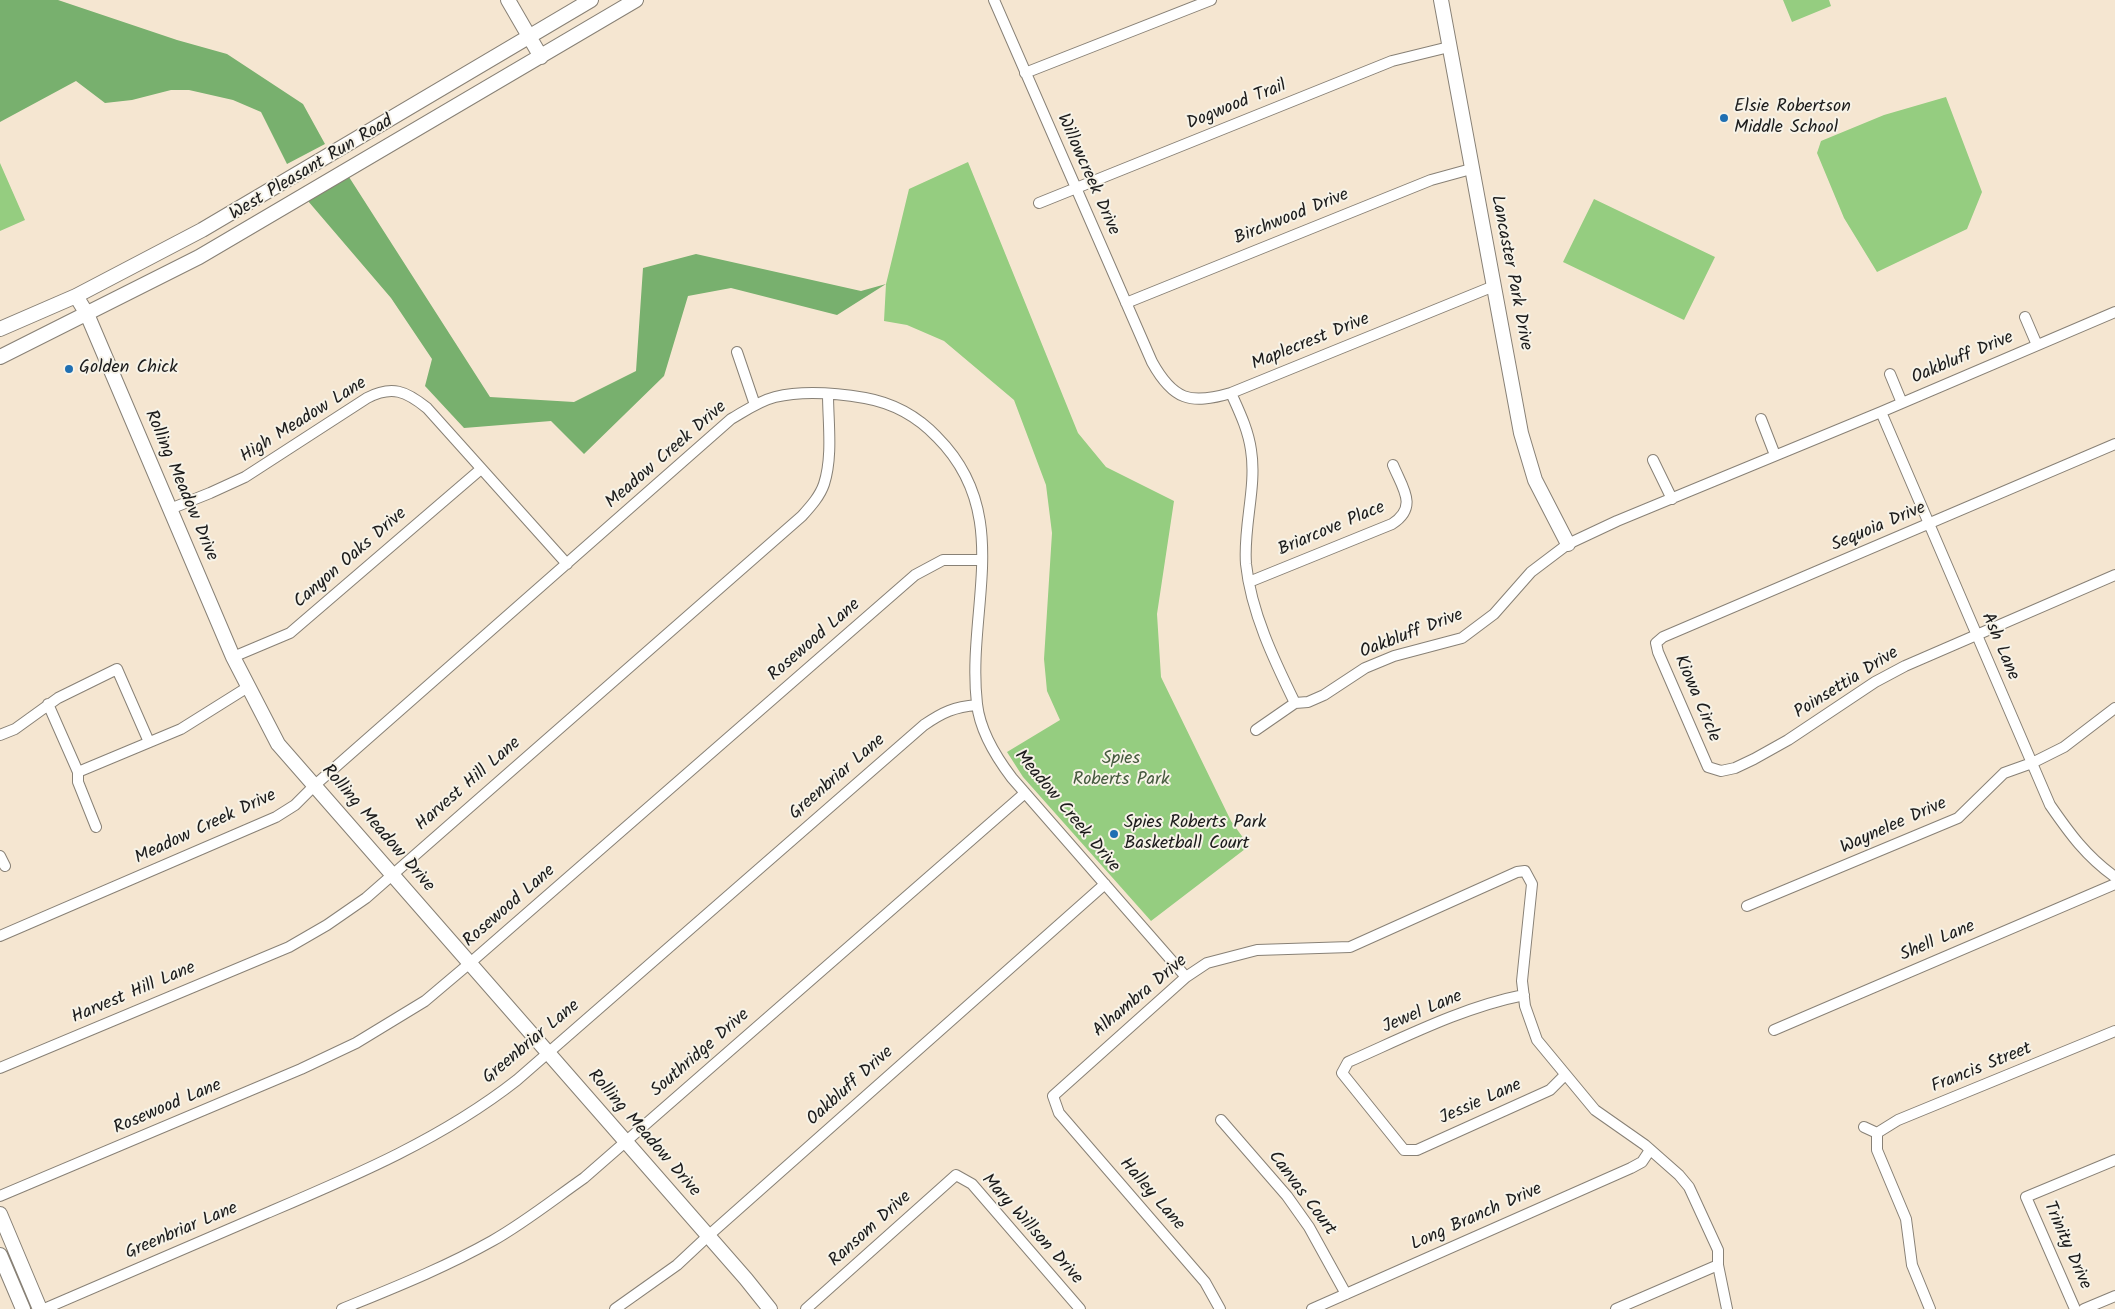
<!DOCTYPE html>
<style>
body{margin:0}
canvas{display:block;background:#f5e6d1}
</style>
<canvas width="2115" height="1309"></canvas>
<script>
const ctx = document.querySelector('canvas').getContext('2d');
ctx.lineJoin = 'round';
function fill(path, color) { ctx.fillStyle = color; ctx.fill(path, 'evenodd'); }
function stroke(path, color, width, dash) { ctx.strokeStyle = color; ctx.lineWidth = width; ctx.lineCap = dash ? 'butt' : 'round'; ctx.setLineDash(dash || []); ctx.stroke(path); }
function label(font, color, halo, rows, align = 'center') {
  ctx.font = font + ' Kalam,sans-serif'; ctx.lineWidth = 4; ctx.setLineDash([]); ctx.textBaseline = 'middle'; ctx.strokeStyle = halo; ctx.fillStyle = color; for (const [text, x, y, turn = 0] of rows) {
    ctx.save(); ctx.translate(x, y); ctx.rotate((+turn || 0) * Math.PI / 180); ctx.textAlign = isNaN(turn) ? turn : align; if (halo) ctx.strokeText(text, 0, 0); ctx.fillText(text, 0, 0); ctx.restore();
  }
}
const green = new Path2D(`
 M1783 0H1829L1831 6 1792 22Z
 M1946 97 1982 192 1967 229 1877 272 1844 218 1817 153 1821 141 1884 115Z
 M968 162 1078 433 1106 467 1174 501 1157 614 1161 677 1231 821 1249 846 1151 921 1023 777 1007 752 1060 720 1047 691 1044 659 1052 533 1046 485 1014 400 944 341 907 325 884 321 886 284 909 189Z
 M0 163 25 220 0 231Z
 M1594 199 1715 257 1684 320 1563 262Z`);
const forest = new Path2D(`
 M0 0H58L177 40 227 54 303 104 325 144 287 164 261 112 233 100 189 90H171L132 100 105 103 76 81 0 122Z
 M349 177 490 397 574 402 636 371 643 268 696 254 861 291 886 284 837 315 731 288 688 296 664 376 584 454 551 421 464 428 425 386 432 359 391 298 308 201Z`);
const street = new Path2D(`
 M994 0 1152 362C1173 400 1190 405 1231 393L1494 286
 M1025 73 1211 0
 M1039 203 1392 61 1449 47
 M1126 303 1431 180 1471 169
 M2025 317 2037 345
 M737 352 755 405
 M1890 374 1902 403
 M1231 393C1239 411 1248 429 1251 450 1257 487 1243 526 1246 564 1251 612 1274 660 1295 703
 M1881 412 2050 805C2070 834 2086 856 2115 877
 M1761 419 1775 455
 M2115 444 1663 637 1656 643 1658 652 1708 767 1721 771 1735 768 1754 759 1788 740 1875 682 1905 666 2115 575
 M1653 460 1672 499
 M170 509 210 493 245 477 367 398C392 385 406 391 427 408L567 564
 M1249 582 1392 524C1419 507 1402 487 1393 465
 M233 657 290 633 481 469
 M48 704 78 772V782L96 827
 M1256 730 1295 703 1308 702 1324 695 1365 668 1394 656 1462 638 1494 614 1531 572 1568 544 1617 521 1881 412 2115 312
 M0 735 15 729 58 698 117 669 149 742
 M78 772 181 729 248 687
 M0 856 5 866
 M1747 906 1958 818 2004 773 2032 763 2064 747 2115 708
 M0 936 276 817 295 805 315 785 731 419C745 411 759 401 775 397 804 390 836 393 865 398 893 403 918 417 937 437 1015 515 966 609 977 704 980 731 996 757 1012 778L1186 977
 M1524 995C1463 1007 1405 1037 1348 1062L1342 1073 1404 1150H1417L1550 1090 1565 1075
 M1774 1030 2115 884
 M0 1068 289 947 327 925 366 898 802 516C811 506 820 496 824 484 833 456 828 422 828 394
 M1221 1120 1287 1196 1309 1227 1346 1294
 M1864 1127 1877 1133 1898 1120 2115 1031
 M1877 1133V1150L1906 1219 1912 1265 1930 1309
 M0 1196 301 1069 356 1043 425 1001 470 963 915 575 943 560H982
 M44 1309C118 1277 193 1245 267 1213 354 1176 442 1139 517 1080L924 725C943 712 954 707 977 705
 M342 1309C393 1288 444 1268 492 1241 524 1223 554 1199 584 1178L1025 793
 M615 1309 677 1265 708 1236 1105 884
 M806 1309 956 1175 972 1184 1080 1309
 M1220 1309 1205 1282 1059 1113 1053 1096 1186 977 1207 963 1257 950 1350 947 1517 872 1525 871 1532 884 1522 981 1525 1006 1537 1040 1595 1110 1645 1145 1679 1175 1689 1187 1718 1250V1265L1727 1309
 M1312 1309 1631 1168 1642 1162 1650 1150
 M1616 1309 1718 1265
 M2075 1309 2026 1197 2115 1160
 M2084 1309 2115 1296`);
const secondary = new Path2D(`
 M508 0 541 57
 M1441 0 1521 433 1535 480 1568 544
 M76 296 87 314 233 657 278 744 746 1279 770 1309
 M0 329 76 296 202 230 591 0
 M0 357 199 257 636 0
 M0 1214 40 1309
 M0 1255 23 1309`);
const markers = [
 [1724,118,5,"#1f6fb2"],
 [69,369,5,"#1f6fb2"],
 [1114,834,5,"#1f6fb2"]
];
const streetNames = [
 ["Dogwood Trail",1237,106,-22],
 ["West Pleasant Run Road",312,169,-31],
 ["Willowcreek Drive",1087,175,66],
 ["Birchwood Drive",1292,218,-22],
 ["Lancaster Park Drive",1510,273,79],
 ["Maplecrest Drive",1311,343,-22],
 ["Oakbluff Drive",1963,359,-23],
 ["High Meadow Lane",304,421,-32],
 ["Meadow Creek Drive",667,456,-41],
 ["Rolling Meadow Drive",180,486,67],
 ["Sequoia Drive",1879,528,-23],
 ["Briarcove Place",1332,530,-23],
 ["Canyon Oaks Drive",351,559,-41],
 ["Oakbluff Drive",1412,635,-21],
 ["Rosewood Lane",815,641,-41],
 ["Ash Lane",1999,647,67],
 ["Poinsettia Drive",1847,684,-32],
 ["Kiowa Circle",1696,699,67],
 ["Greenbriar Lane",838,778,-41],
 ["Harvest Hill Lane",469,785,-41],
 ["Meadow Creek Drive",1066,812,50],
 ["Waynelee Drive",1894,827,-24],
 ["Meadow Creek Drive",206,828,-25],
 ["Rolling Meadow Drive",377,829,49],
 ["Rosewood Lane",510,907,-41],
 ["Shell Lane",1938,942,-23],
 ["Harvest Hill Lane",134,994,-23],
 ["Alhambra Drive",1141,997,-40],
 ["Jewel Lane",1423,1013,-23],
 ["Greenbriar Lane",532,1043,-40],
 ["Southridge Drive",701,1054,-41],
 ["Francis Street",1982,1069,-22],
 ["Oakbluff Drive",851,1087,-42],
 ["Jessie Lane",1481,1103,-24],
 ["Rosewood Lane",168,1108,-23],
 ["Rolling Meadow Drive",643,1134,49],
 ["Canvas Court",1301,1194,53],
 ["Halley Lane",1151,1195,49],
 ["Long Branch Drive",1477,1218,-24],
 ["Ransom Drive",871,1230,-42],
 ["Mary Willson Drive",1031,1230,48],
 ["Greenbriar Lane",182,1232,-23],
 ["Trinity Drive",2066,1246,66]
];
const poiNames = [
 ["Elsie Robertson",1734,108],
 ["Middle School",1734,129],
 ["Golden Chick",79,369],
 ["Spies Roberts Park",1124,824],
 ["Basketball Court",1124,845]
];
const parkNames = [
 ["Spies",1121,760],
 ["Roberts Park",1121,781]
];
fill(green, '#95cd80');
fill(forest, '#78b06e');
stroke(street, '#888176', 12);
stroke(secondary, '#888176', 16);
stroke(street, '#fff', 10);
stroke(secondary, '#fff', 14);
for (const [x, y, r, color] of markers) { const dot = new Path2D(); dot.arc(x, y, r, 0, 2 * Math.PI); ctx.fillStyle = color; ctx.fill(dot); stroke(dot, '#f7f3e8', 2); }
label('18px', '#1c1c1c', '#f7f3e8', streetNames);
label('18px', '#1c1c1c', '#f7f3e8', poiNames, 'left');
label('18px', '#465a3f', '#f7f3e8', parkNames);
</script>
